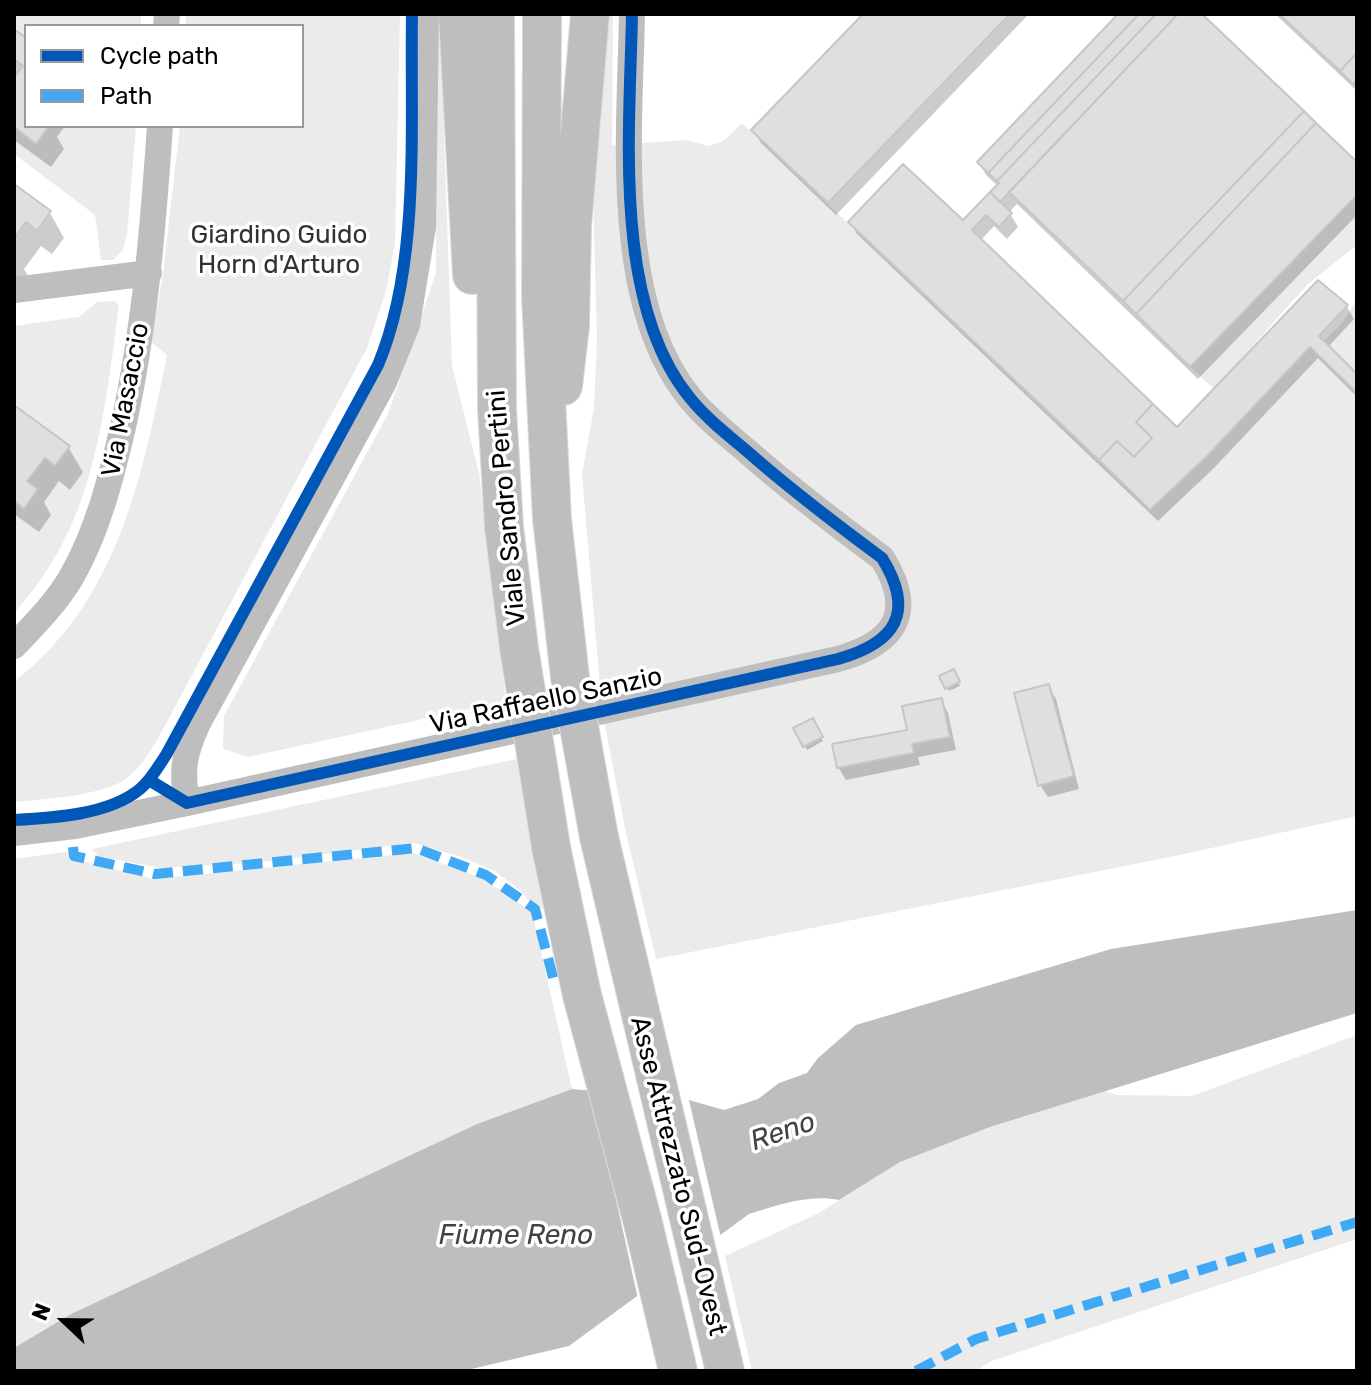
<!DOCTYPE html>
<style>
body{margin:0}
#map{position:relative;width:1371px;height:1385px;overflow:hidden;background:#fff;font-family:Rubik,sans-serif}
canvas{display:block}
.frame{position:absolute;inset:0;border:16px solid #000;pointer-events:none}
.legend{position:absolute;left:24px;top:24px;width:280px;height:104px;box-sizing:border-box;background:#fff;border:2px solid #999;margin:0;padding:10px 14px;list-style:none;font-size:24px;color:#000}
.legend li{display:flex;align-items:center;gap:16px;height:40px}
.legend b{width:40px;border:2px solid #999}
.north{position:absolute;left:24px;top:1281px;width:80px;height:80px;-webkit-text-stroke:6px #fff;paint-order:stroke;rotate:292deg;font-size:22px;font-weight:700;line-height:32px;text-align:center;color:#000}
.north::after{content:'';display:block;margin:auto;width:28px;height:36px;background:#000;clip-path:polygon(50% 0,100% 100%,50% 72%,0 100%)}
</style>
<div id="map">
<canvas width="1371" height="1385"></canvas>
<div class="frame"></div>
<ul class="legend">
<li><b style="height:10px;background:#0057b8"></b>Cycle path</li>
<li><b style="height:10px;background:#3fa9f5"></b>Path</li>
</ul>
<div class="north">N</div>
</div>
<script>
const ctx = document.querySelector('canvas').getContext('2d');
ctx.lineJoin = 'round';
function fill(path, color) { ctx.fillStyle = color; ctx.fill(path, 'evenodd'); }
function stroke(path, color, width, dash) { ctx.strokeStyle = color; ctx.lineWidth = width; ctx.lineCap = dash ? 'butt' : 'round'; ctx.setLineDash(dash || []); ctx.stroke(path); }
function label(font, color, halo, rows, align = 'center') {
  ctx.font = font + ' Rubik,sans-serif'; ctx.lineWidth = 7; ctx.setLineDash([]); ctx.textBaseline = 'middle'; ctx.strokeStyle = halo; ctx.fillStyle = color; for (const [text, x, y, turn = 0] of rows) {
    ctx.save(); ctx.translate(x, y); ctx.rotate((+turn || 0) * Math.PI / 180); ctx.textAlign = isNaN(turn) ? turn : align; if (halo) ctx.strokeText(text, 0, 0); ctx.fillText(text, 0, 0); ctx.restore();
  }
}
const green = new Path2D(`
 M14 14H141V26H26V38L14 29Z
 M186 14H400L395 243 386 291 367 348 161 733C151 750 139 772 121 782 99 795 41 800 14 802V682C118 601 142 477 167 355L151 342 163 274 180 126H302V26H185Z
 M436 14H440L452 365 479 473 506 701 248 757 223 749 224 716 388 414 436 273Z
 M603 14H613L612 145 686 140 709 146 725 140 742 123 1150 510 1207 456 1310 347 1357 393V816L1175 856 656 959 626 833 602 711 582 474 594 408 597 340 592 154Z
 M49 126H136L127 235 123 250 113 260H101L95 215 14 154V127L36 143Z
 M1357 195V245L1307 285 1214 389 1190 367Z
 M1357 299V374L1324 341 1342 323Z
 M115 301 119 305C104 417 95 525 14 613V326L79 317 97 302Z
 M517 759 545 908 535 909 521 891 496 872 462 857 414 843 254 863 161 868 98 856 92 849Z
 M72 851 73 859 154 879 413 853 484 879 532 912 572 1089 477 1124 71 1314 14 1348V859Z
 M1357 1035V1239L992 1361 975 1371H752L725 1256 819 1213 900 1162 990 1127 1105 1091 1116 1095 1192 1096Z`);
const water = new Path2D(`
 M1357 910V1013L990 1127 900 1162 839 1200C809 1194 778 1205 749 1214L569 1346 463 1371H14V1348L71 1314 477 1124 572 1089 689 1100 724 1110 758 1099 779 1083 807 1073 818 1058 856 1025 1111 949Z`);
const pier = new Path2D(`
 M591 1086 688 1096 721 1238 638 1299Z`);
const shadow = new Path2D(`
 M866 14H1029L836 215 761 143 754 131Z
 M1121 14H1199L1357 165V215L1198 379 1017 204 1009 212 1018 227 1007 239 994 226 980 241 1177 430 1318 283 1347 307 1354 319 1328 347 1357 376V397L1318 358 1213 469 1158 521 857 234 850 222 963 223 998 186 986 175 979 162Z
 M1275 14H1357V91Z
 M14 31 26 40V126H65L57 137 64 149 51 167 14 140Z
 M14 186 50 213 64 238 52 254 41 246 24 269 31 281 14 292Z
 M14 407 68 447 83 472 70 490 59 481 44 502 51 515 39 532 14 514Z
 M953 672 960 686 949 691 942 677Z
 M1048 686 1056 699 1079 789 1048 797 1040 785Z
 M941 700 948 713 956 750 918 757 920 765 846 780 838 767 909 731Z
 M813 721 823 741 807 750 796 729Z`);
const building = new Path2D(`
 M863 14H1010L828 203 751 130Z
 M1118 14H1139L988 173 977 162Z
 M1139 14H1156L997 181 988 173Z
 M1156 14H1178L1000 202 990 192 999 183 997 181Z
 M1178 14H1202L1304 111 1123 301 1009 192Z
 M1279 14H1357V53L1340 71Z
 M14 29 26 38V126H49L36 144 14 127V78L23 66 14 59Z
 M1357 53V80L1353 84 1340 71Z
 M1304 111 1316 123 1136 314 1123 301Z
 M1316 123 1357 162V195L1190 367 1136 314Z
 M903 164 963 220 990 192 1012 213 999 227 986 215 972 230 1153 404 1136 422 1152 438 1134 457 1117 441 1099 460 848 222Z
 M14 184 51 211 37 231 26 222 14 239Z
 M1318 280 1348 305 1319 336 1357 374V393L1310 347 1207 456 1150 510 1099 460 1117 441 1134 457 1152 438 1136 422 1153 404 1177 427Z
 M14 405 70 446 55 466 45 458 27 481 38 489 24 509 14 501Z
 M954 669 960 682 945 689 939 676Z
 M1049 684 1074 776 1038 786 1014 693Z
 M942 698 950 737 912 744 914 753 837 768 832 744 907 730 902 706Z
 M813 718 823 737 803 747 793 728Z`);
const minor = new Path2D(`
 M166 26 167 14
 M14 290 149 273
 M14 646C35 624 57 602 72 576 98 530 111 478 123 427 145 328 153 227 160 126
 M187 803C181 770 184 753 198 723L384 382 407 325 423 227 426 14
 M14 833 75 826 187 803 838 659C895 643 916 613 882 558 836 524 791 490 748 452 728 435 707 419 690 398 612 303 630 130 632 14`);
const highway = new Path2D(`
 M458 14 472 275
 M495 14 497 409 504 527
 M542 14 541 297 552 519
 M563 386 570 326 572 226 590 14
 M599 837 725 1371
 M551 847 582 995 643 1223 678 1371`);
const highwayBridge = new Path2D(`
 M552 519 570 677 599 837
 M504 527 519 648 551 847`);
const quiet = new Path2D(`
 M73 847 74 856 155 874 416 848 486 875 535 909 554 981
 M916 1371 976 1339 1357 1222`);
const cycleway = new Path2D(`
 M149 780 187 803 838 659C895 643 916 613 882 558 836 524 791 490 748 452 728 435 707 419 690 398 612 303 630 130 632 14
 M14 820C52 818 109 815 140 789 151 780 158 767 166 755L378 365C421 263 410 125 412 14`);
const parkNames = [
 ["Giardino Guido",279,235],
 ["Horn d'Arturo",279,265]
];
const streetNames = [
 ["Via Masaccio",126,400,-79],
 ["Viale Sandro Pertini",507,508,-95],
 ["Via Raffaello Sanzio",546,701,-12],
 ["Asse Attrezzato Sud-Ovest",678,1176,76]
];
const waterNames = [
 ["Reno",783,1132,-19],
 ["Fiume Reno",516,1236]
];
fill(green, '#ebebeb');
fill(water, '#bebebe');
fill(pier, '#fff');
fill(shadow, '#0003');
fill(building, '#dfdfdf');
stroke(building, '#c6c6c6', 2);
stroke(highway, '#dbdbdb', 40);
stroke(minor, '#bebebe', 26);
stroke(highway, '#bebebe', 38);
stroke(highwayBridge, '#dbdbdb', 40, []);
stroke(highwayBridge, '#bebebe', 38);
stroke(quiet, '#3fa9f5', 10, [20, 10]);
stroke(cycleway, '#0057b8', 12);
label('26px', '#323232', '#fff', parkNames);
label('26px', '#000', '#fff', streetNames);
label('italic 28px', '#434343', '#fff', waterNames);
</script>
